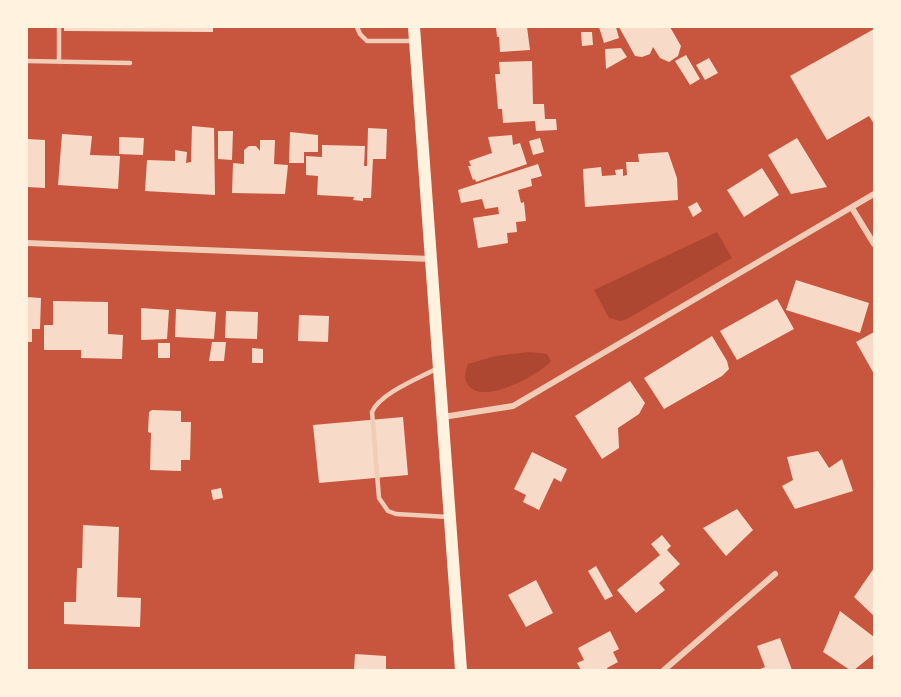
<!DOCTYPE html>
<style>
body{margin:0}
#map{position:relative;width:901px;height:697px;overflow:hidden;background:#c8553d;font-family:"PT Sans Narrow",sans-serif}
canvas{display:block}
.frame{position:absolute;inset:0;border:28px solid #fff3e0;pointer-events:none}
</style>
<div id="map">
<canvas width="901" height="697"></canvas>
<div class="frame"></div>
</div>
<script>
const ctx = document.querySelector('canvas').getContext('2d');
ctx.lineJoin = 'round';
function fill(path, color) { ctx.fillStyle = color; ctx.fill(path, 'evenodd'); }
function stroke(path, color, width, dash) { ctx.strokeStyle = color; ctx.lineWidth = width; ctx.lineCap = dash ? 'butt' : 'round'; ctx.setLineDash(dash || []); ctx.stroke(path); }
const green = new Path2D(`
 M717 232 732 258 627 319 621 321 609 318 594 290Z
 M529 352 547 354 551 361C539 375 484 405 469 386 463 379 465 372 468 364L496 356Z`);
const building = new Path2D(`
 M64 27H213V32L64 31Z
 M496 27H527L530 50 500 52 499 37H497Z
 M599 27H616L619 38 604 43Z
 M619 27H670L681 46 678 56 669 62 660 58 653 47 650 54 642 57 635 56Z
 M874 29V124L869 116 827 140 790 76Z
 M581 32H592L593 45 582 46Z
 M621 48 627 57 606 69 605 49Z
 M686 55 700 79 690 85 675 61Z
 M709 58 718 73 705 80 696 65Z
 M532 61 533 104H544L545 119H556L557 130 536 131 535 121 503 123 502 109H498L495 74H500L499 62Z
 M192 126 214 128 215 195 145 191 147 160 175 161V150L187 152 186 163 191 162Z
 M368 128 387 129 386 159H373L371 198H363V201L353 200 354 197 317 195 318 176 306 175V156L322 157V145L365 146 364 166H367Z
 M218 131H233L232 160 218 159Z
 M290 132 318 135V152H304V163H289Z
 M62 134 92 136 90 155 120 156 118 189 58 185Z
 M512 135 513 145 520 143 527 164 476 182 475 179 473 180 468 166H471L469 161 492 153 488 137Z
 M119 137 144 138 143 155 119 154Z
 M540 138 544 152 533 155 529 141Z
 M797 138 827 187 791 194 768 155Z
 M27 139 45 140V188L27 187Z
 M260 140H275L274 164 288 165 285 194 232 193 233 163 244 164V150L249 146H256L260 151Z
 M668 152 677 178 678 200 585 207 583 169 601 167 602 176 616 175 615 170 623 169V176L627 175 626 162H639L638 154Z
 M538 164 542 176 531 179 532 186 518 190 521 203 524 202 526 221 516 222 517 232 507 233 508 243 478 248 473 218 499 214 498 207 485 209 482 199 461 203 458 190Z
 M762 168 779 195 744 217 727 190Z
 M697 202 702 211 693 217 688 207Z
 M796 280 869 303 860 333 786 310Z
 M27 297 41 298 40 329H32V342H27Z
 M777 299 794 329 737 360 720 331Z
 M53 301 108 302V334L123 335 122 359 81 358V350H44V325H53Z
 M141 308 169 310 167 339 141 340Z
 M176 309 216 312 214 339 175 337Z
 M226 311 258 312 257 339 225 338Z
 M299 315 329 316 328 342 298 341Z
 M874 332V374L856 342Z
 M712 336 727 361 729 369 722 376 664 409 644 378Z
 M212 342H226L224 361H209Z
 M158 343H170V358H158Z
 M252 348 263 349V363H252Z
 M630 381 645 403 639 414 618 428 619 448 602 459 575 416Z
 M152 410 181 411V422H191L190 460H181V471L150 470 151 433 148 432 149 412Z
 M403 417 408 475 319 483 313 425Z
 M818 451 829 468 842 459 853 491 795 509 782 486 793 480 787 457Z
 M532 452 567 469 561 482 554 478 539 510 523 502 526 495 514 489Z
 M221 488 223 498 213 500 211 490Z
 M737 509 753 530 726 556 703 528Z
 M83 525 119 527 117 597 141 598 140 627 64 624V602H76L77 568H82Z
 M662 535 671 546 667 550 680 564 659 583 665 590 636 613 617 590 660 555 651 544Z
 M596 566 613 596 605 600 588 571Z
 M874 568V616L854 597Z
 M536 580 553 613 526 627 508 595Z
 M840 611 874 637V654L854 670H850L823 652Z
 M610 631 619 649 613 652 618 662 607 668 608 670H581L577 663 584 660 578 648Z
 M780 638 792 670H758L765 667 757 646Z
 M355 654 386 656V670H354Z`);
const service = new Path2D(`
 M357 27 360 34 367 41H415
 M27 61 130 63
 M59 62V27
 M436 369C419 378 379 394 372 412L379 498 388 511 396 514 449 517`);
const minor = new Path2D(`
 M852 208 874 244
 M27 243 431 259
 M443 417 513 406 874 194
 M664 670 775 574`);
const secondary = new Path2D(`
 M414 27 461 670`);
fill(green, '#ae4732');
fill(building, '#f7dbc8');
stroke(service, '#f1ccb7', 4.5);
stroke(minor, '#f1ccb7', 6);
stroke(secondary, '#fff3e0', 12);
</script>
